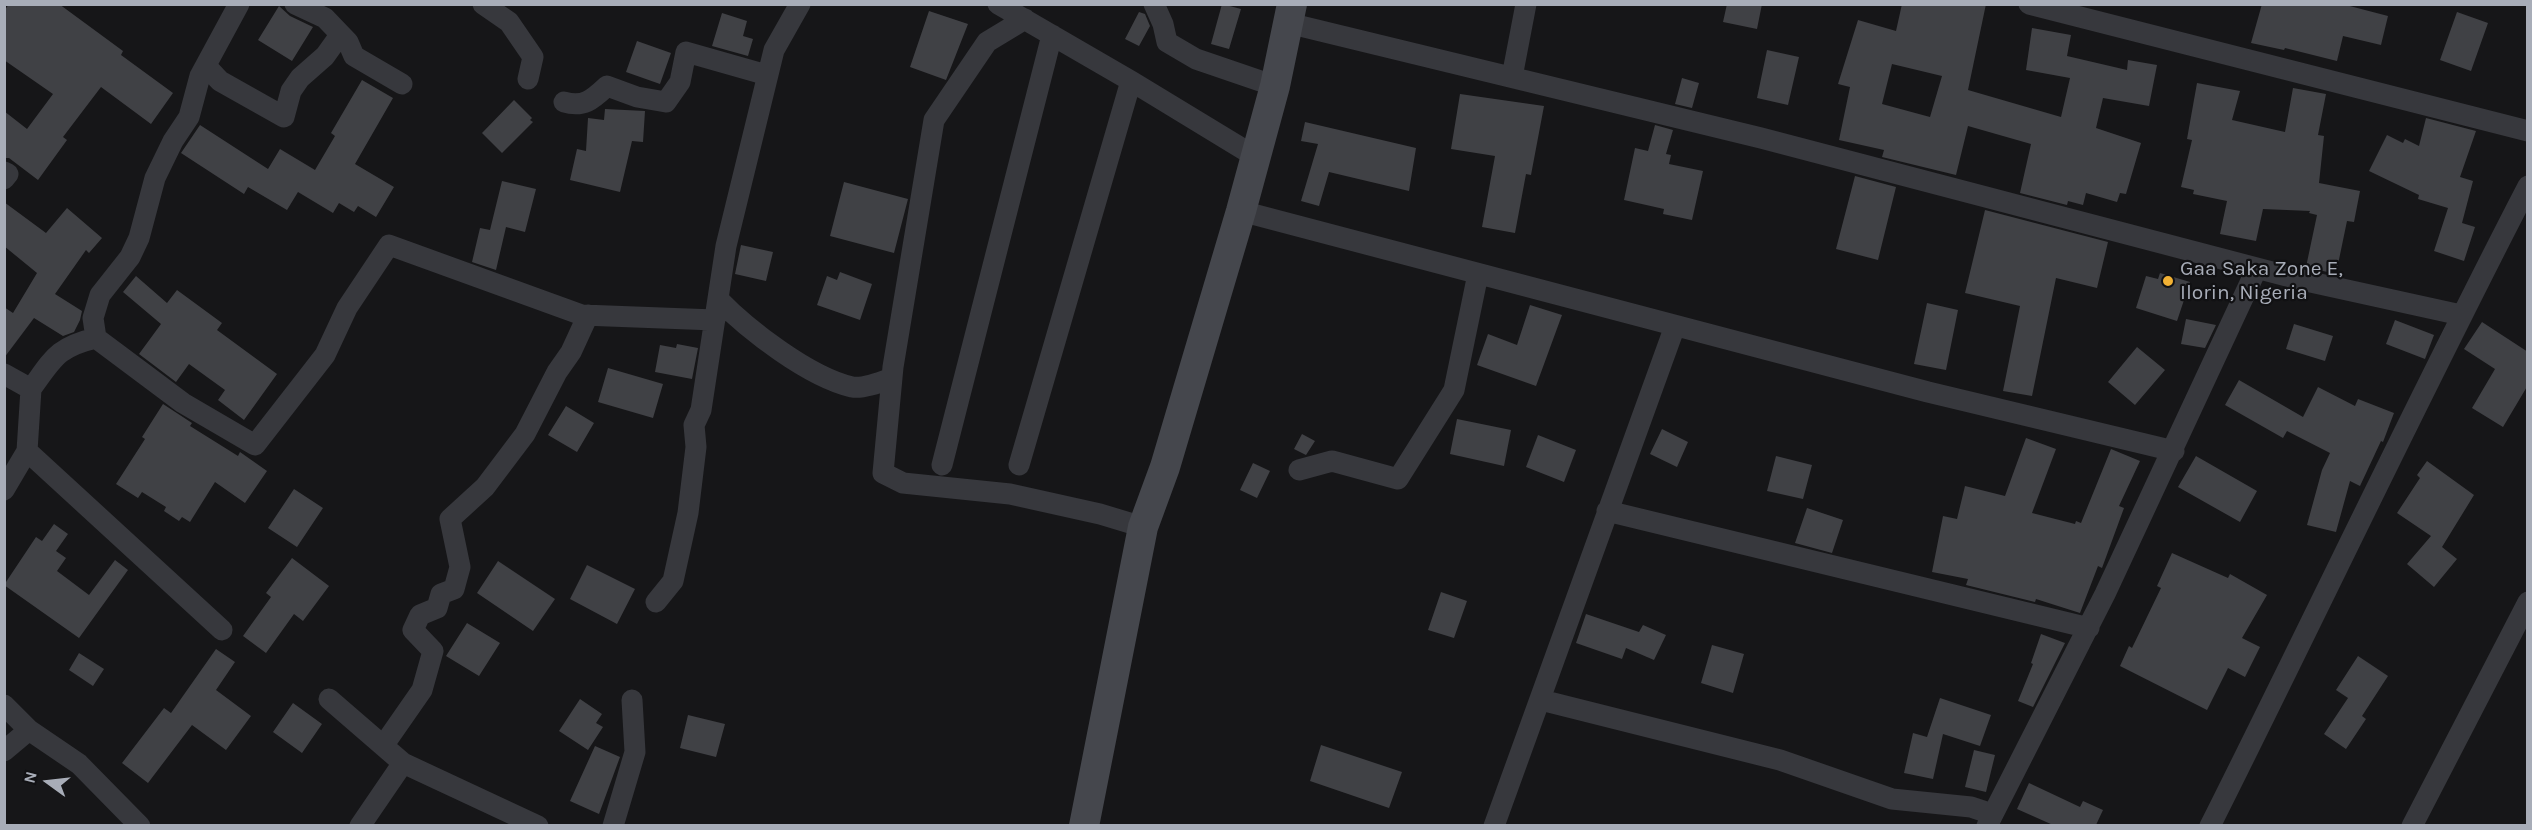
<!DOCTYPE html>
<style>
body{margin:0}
#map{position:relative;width:2532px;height:830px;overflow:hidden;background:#161618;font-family:Karla,sans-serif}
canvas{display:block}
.frame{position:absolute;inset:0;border:6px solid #a8adb8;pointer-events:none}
.north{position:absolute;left:18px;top:752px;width:60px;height:60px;-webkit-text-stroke:4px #111113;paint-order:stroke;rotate:285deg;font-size:16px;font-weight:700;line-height:24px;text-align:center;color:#a8adb8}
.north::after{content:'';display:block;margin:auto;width:21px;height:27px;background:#a8adb8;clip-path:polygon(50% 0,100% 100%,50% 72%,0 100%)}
</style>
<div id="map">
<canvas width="2532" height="830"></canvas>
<div class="frame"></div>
<div class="north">N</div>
</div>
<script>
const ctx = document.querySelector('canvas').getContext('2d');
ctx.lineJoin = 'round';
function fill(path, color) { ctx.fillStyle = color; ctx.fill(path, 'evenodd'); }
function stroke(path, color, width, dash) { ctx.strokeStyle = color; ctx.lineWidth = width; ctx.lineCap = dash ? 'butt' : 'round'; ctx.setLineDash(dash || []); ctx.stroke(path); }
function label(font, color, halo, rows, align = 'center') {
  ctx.font = font + ' Karla,sans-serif'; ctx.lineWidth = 4.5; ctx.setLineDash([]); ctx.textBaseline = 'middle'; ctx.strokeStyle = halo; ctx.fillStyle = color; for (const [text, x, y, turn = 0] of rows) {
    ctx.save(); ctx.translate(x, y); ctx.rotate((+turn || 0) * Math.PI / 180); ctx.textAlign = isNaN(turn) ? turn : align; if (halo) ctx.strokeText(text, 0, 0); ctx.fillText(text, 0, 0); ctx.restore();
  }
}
const building = new Path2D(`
 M9 4H59L123 51 121 55 173 93 151 124 101 87 63 137 67 140 38 180 9 158H4V111L27 129 53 94 4 60V11Z
 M1222 4 1241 9 1229 49 1211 44Z
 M1727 4H1762L1757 29 1723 22Z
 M1902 4H1986L1968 90 2061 117 2070 78 2026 70 2032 28 2071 35 2067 56 2127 70 2128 60 2157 65 2149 106 2103 98 2096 128 2141 143 2126 194 2120 193 2117 202 2086 193 2083 205 2068 201 2067 205 2020 193 2031 144 1968 126 1956 175 1882 157 1884 150 1839 140 1850 87 1838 84 1858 20 1896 31ZM1892 64 1942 76 1930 117 1882 104Z
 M2262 4H2342L2388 16 2381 45 2343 36 2337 61 2285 48 2284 50 2251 43Z
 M279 6 290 16 313 27 292 61 258 40Z
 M929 11 968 24 946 80 910 67Z
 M1139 12 1145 14 1150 26 1139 46 1125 39Z
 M2457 12 2488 23 2471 71 2440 60Z
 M722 13 747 21 743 36 753 39 748 56 712 46Z
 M637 41 671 53 660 84 626 72Z
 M1767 50 1799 57 1788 105 1757 98Z
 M1682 78 1699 83 1692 108 1675 104Z
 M362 80 393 98 355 164 394 187 376 217 358 206 354 212 339 203 333 213 298 192 287 210 248 187 244 194 181 153 200 125 268 169 280 149 315 170 335 136 331 133Z
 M2197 83 2240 91 2232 120 2285 132 2293 88 2326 94 2318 135 2324 136 2319 183 2360 191 2354 222 2347 221 2336 274 2306 267 2317 215 2309 213 2310 211 2263 209 2256 241 2220 234 2227 201 2193 194 2194 190 2181 187 2192 140 2187 139Z
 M1460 94 1544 106 1531 175 1526 174 1515 233 1482 227 1495 156 1451 149Z
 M514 100 532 118 530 120 533 122 502 153 482 133Z
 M605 109 645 111 643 142 632 141 620 192 570 180 577 149 586 151 588 118 604 120Z
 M2426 118 2476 131 2460 177 2473 181 2462 223 2475 227 2464 261 2434 251 2448 208 2418 199 2419 195 2369 171 2387 135 2403 143 2405 139 2419 146Z
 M1305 122 1416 148 1409 191 1329 172 1319 206 1301 201 1318 144 1301 141Z
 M1655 125 1673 130 1666 154 1671 155 1669 164 1703 171 1692 220 1663 214 1664 209 1624 200 1635 148 1648 151Z
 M1855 176 1896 187 1878 260 1836 249Z
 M502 181 536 189 525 232 506 227 496 270 472 262 480 228 490 230Z
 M844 182 908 199 894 253 830 236Z
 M4 202 46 233 67 208 102 238 89 253 86 250 55 294 82 311 80 320 74 332 63 336 34 318 4 358V307L13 313 37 273 4 246Z
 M1985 210 2108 242 2097 288 2056 278 2032 396 2003 391 2020 306 1965 293Z
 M741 245 773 252 766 281 735 274Z
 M840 272 872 284 860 320 817 305 827 276 837 280Z
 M2160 273 2190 282 2177 321 2136 308 2146 276 2158 279Z
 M136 276 167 303 177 290 222 323 217 330 277 374 244 420 218 400 225 390 189 364 176 382 139 354 161 324 123 292Z
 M1927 303 1958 310 1946 370 1914 364Z
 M1530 305 1562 315 1536 386 1477 365 1488 334 1517 345Z
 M2186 319 2216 325 2205 348 2181 344Z
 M2395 320 2434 335 2425 359 2386 344Z
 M2482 322 2528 352V385L2503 427 2472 408 2495 369 2464 349Z
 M2294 324 2333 336 2325 361 2286 349Z
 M677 344 698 348 692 379 655 372 660 345 676 348Z
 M2137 347 2165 370 2135 405 2108 382Z
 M608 368 663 384 653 418 598 402Z
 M2239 380 2303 417 2318 387 2355 406 2358 399 2394 413 2383 442 2381 441 2360 486 2350 481 2336 532 2307 525 2322 470 2330 453 2287 431 2283 438 2225 405Z
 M163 404 192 423 190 426 238 456 240 452 267 471 245 503 215 482 190 522 182 517 179 521 164 511 166 507 142 492 138 498 116 484 145 439 142 437Z
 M566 406 594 423 577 452 548 435Z
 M1457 419 1511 430 1504 466 1450 454Z
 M1662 429 1688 442 1677 467 1650 454Z
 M1302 434 1315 441 1306 455 1294 449Z
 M1538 435 1576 450 1564 482 1526 467Z
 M2026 438 2056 449 2032 513 2075 524 2076 521 2081 523 2111 449 2140 461 2119 506 2124 508 2102 568 2098 566 2080 613 2036 599 2035 602 1966 585 1968 579 1932 572 1943 516 1957 519 1965 486 2005 496Z
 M1776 456 1812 465 1803 499 1767 491Z
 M2196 456 2257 491 2240 522 2178 487Z
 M2427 461 2474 495 2442 547 2457 559 2434 587 2407 564 2431 536 2397 513 2420 478 2417 475Z
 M1253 463 1270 471 1257 498 1240 490Z
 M294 489 323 508 297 547 268 528Z
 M1807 508 1843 520 1832 553 1795 543Z
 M54 524 68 534 56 551 66 558 57 571 89 595 115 560 128 570 79 638 4 585 36 537 42 541Z
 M2172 553 2228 578 2230 574 2267 595 2242 638 2260 647 2245 677 2228 668 2207 710 2120 666 2129 646 2132 648 2161 588 2157 586Z
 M292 558 329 586 303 621 294 614 266 653 243 636 271 597 266 593Z
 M498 561 555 599 533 631 477 593Z
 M587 565 635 589 617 624 570 599Z
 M1441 592 1467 601 1454 638 1428 630Z
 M1586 614 1639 632 1643 625 1666 635 1654 660 1626 648 1622 659 1576 643Z
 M467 623 500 643 479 676 446 656Z
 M2041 634 2065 643 2033 707 2018 701 2033 664 2031 663Z
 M1712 645 1744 654 1733 693 1701 683Z
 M216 649 235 662 216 690 251 716 226 750 192 725 148 783 122 763 164 708 171 713Z
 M79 653 104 669 93 686 69 670Z
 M2358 656 2388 676 2362 716 2366 719 2346 749 2324 734 2348 698 2336 690Z
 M1940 698 1991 715 1980 746 1943 734 1933 779 1904 773 1913 733 1927 737Z
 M580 699 602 714 596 723 603 727 588 750 559 731Z
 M293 703 322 724 302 753 273 732Z
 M688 715 725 724 716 757 680 748Z
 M1321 745 1402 772 1389 808 1310 781Z
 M595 746 620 757 599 814 570 801Z
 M1974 750 1995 755 1986 792 1965 787Z
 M2029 783 2080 807 2083 801 2103 810 2096 825H2053L2017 809Z`);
const street = new Path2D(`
 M295 4 325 18 348 42 354 56 402 84
 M483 4 509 22 533 57 528 79
 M998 4 1131 81 1256 157
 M1154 4 1163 24 1167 42 1196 59 1275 86
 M2029 4 2528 131
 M1025 19 987 42 934 120 893 367 883 473 903 483 1010 494 1100 514 1143 527
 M1288 23 1761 138 2306 281 2461 315
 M206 66 220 81 284 117 291 91 300 78 325 56 340 35
 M1512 77 1526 4
 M564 102C584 108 593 99 607 86L637 97 666 102 680 82 686 52 767 75
 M4 172 8 174 4 179
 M1241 211 1928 392 2174 451
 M718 299C748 330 809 377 852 387 863 389 881 382 892 378
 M96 338 183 403 255 445 325 355 347 308 389 245 582 315 715 320
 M4 374 31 389 27 451
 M31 389C53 359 57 347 96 338L93 318 100 295 130 257 139 238 155 178 173 141 189 117 200 76 239 4
 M942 465 1052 35
 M1019 465 1131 81
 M1299 470 1332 461 1398 479 1454 390 1478 274
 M4 490 27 451 222 630
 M1607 511 2089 628
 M656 602 673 581 688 513 696 447 694 425 701 410 726 246 774 50 800 4
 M329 699 403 763 360 826
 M1541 700 1780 760 1892 799 1971 807 1992 814
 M4 705 29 730
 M383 746 422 690 433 651 413 630 420 615 437 608 441 594 454 589 460 567 450 519 485 487 525 434 557 372 571 352 588 315
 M4 751 29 730 79 764 140 826
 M403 763 538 826
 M613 826 635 752 632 700
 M1494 826 1675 326
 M1987 826 2105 594 2257 268
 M2210 826C2317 613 2418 398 2528 186
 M2412 826 2528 602`);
const secondary = new Path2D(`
 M1084 826 1143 527 1165 467 1241 211 1275 86 1292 4`);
const markers = [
 [2168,281,6,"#f2b134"]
];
const poiNames = [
 ["Gaa Saka Zone E,",2180,269],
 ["Ilorin, Nigeria",2180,293]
];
fill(building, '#404145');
stroke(street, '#37383d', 21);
stroke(secondary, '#45474d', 30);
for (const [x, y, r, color] of markers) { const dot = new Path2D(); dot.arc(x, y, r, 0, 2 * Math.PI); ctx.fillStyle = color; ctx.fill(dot); stroke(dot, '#111113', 2); }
label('21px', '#a8adb8', '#111113', poiNames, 'left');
</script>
